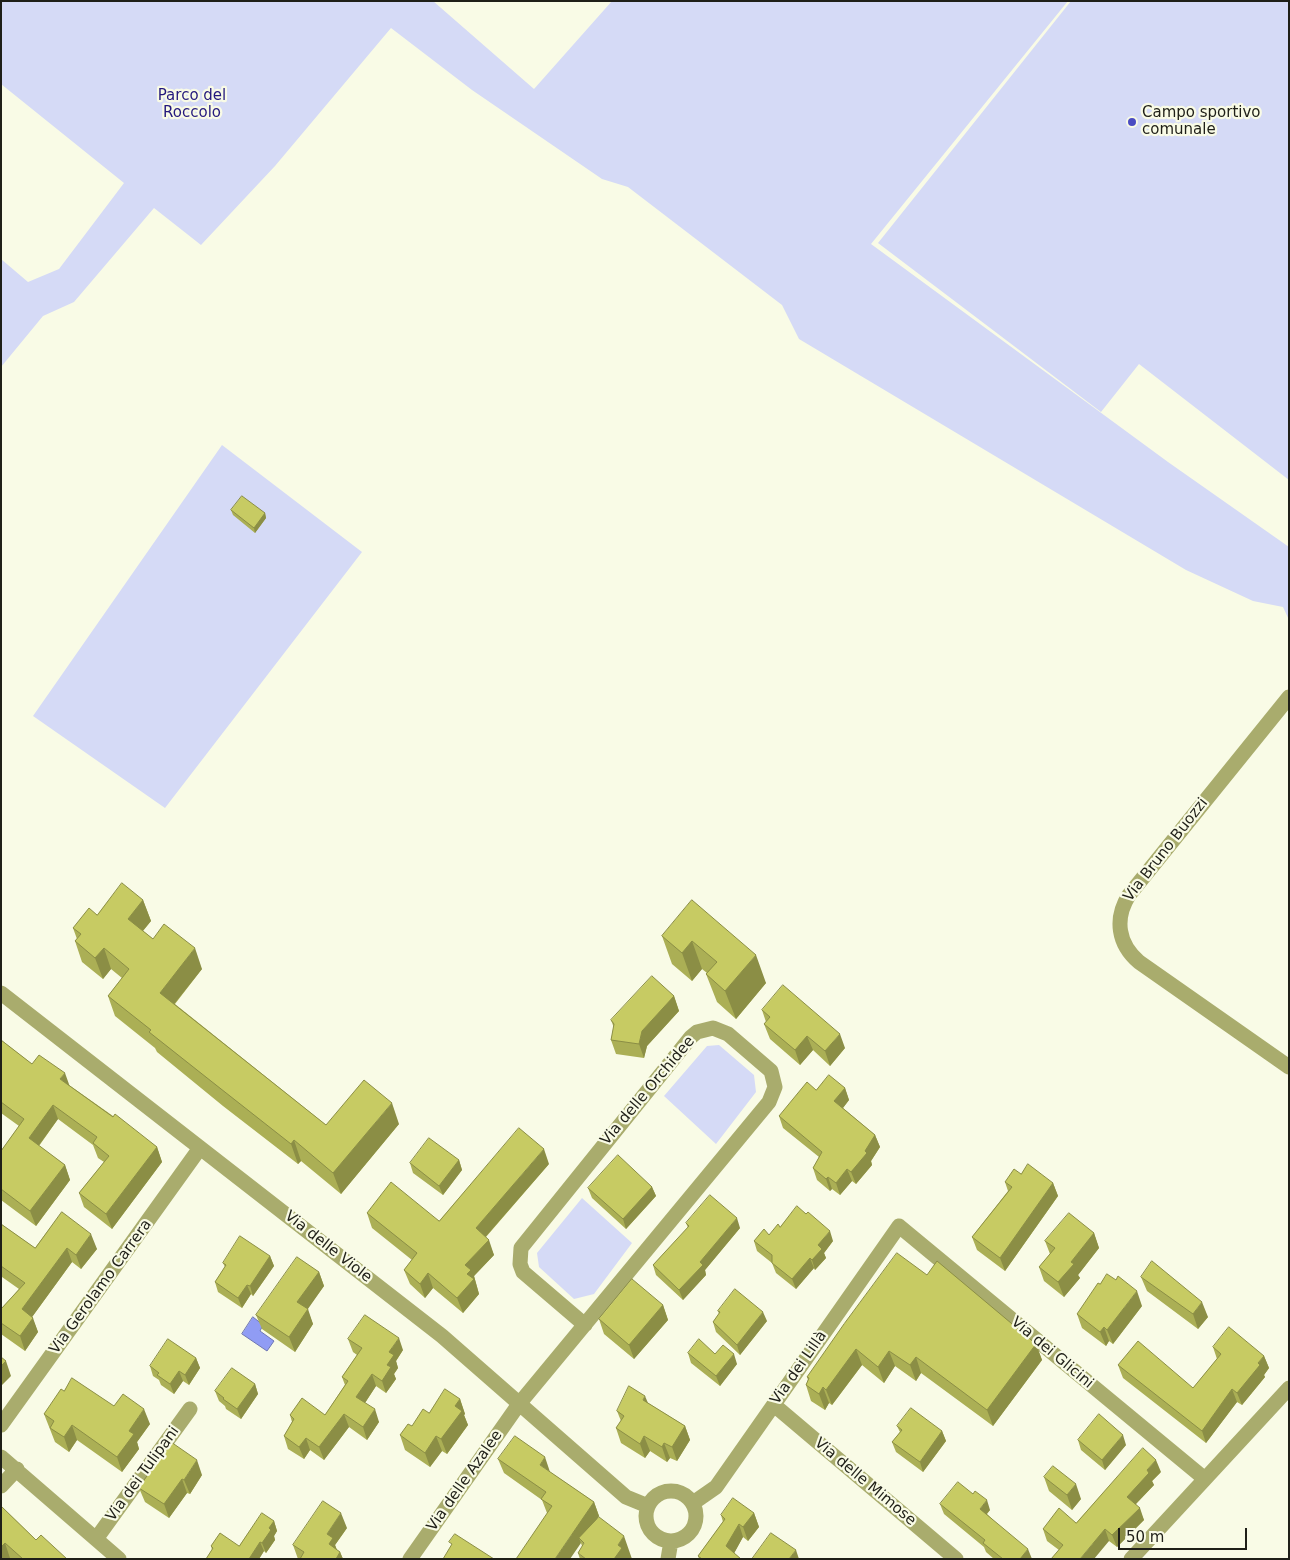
<!DOCTYPE html>
<meta charset="utf-8">
<style>
body{margin:0}
#map{position:relative;width:1290px;height:1560px;overflow:hidden;background:#f9fbe6;font-family:"DejaVu Sans",sans-serif}
canvas{display:block}
.frame{position:absolute;inset:0;border:2px solid #1f1f18;pointer-events:none}
.scale{position:absolute;left:1118px;top:1528px;width:129px;height:22px;box-sizing:border-box;border:2px solid #1f1f18;border-top:0;padding-left:6px;font-size:15px;line-height:18px;white-space:nowrap;color:#1f1f18;-webkit-text-stroke:4px #f9fbe6;paint-order:stroke}
</style>
<div id="map">
<canvas width="1290" height="1560"></canvas>
<div class="frame"></div>
<div class="scale">50 m</div>
</div>
<script>
const ctx = document.querySelector('canvas').getContext('2d');
ctx.lineJoin = 'round';
function fill(path, color) { ctx.fillStyle = color; ctx.fill(path, 'evenodd'); }
function stroke(path, color, width, dash) { ctx.strokeStyle = color; ctx.lineWidth = width; ctx.lineCap = dash ? 'butt' : 'round'; ctx.setLineDash(dash || []); ctx.stroke(path); }
function label(font, color, halo, rows, align = 'center') {
  ctx.font = font + ' "DejaVu Sans",sans-serif'; ctx.lineWidth = 4.5; ctx.setLineDash([]); ctx.textBaseline = 'middle'; ctx.strokeStyle = halo; ctx.fillStyle = color; for (const [text, x, y, turn = 0] of rows) {
    ctx.save(); ctx.translate(x, y); ctx.rotate((+turn || 0) * Math.PI / 180); ctx.textAlign = isNaN(turn) ? turn : align; if (halo) ctx.strokeText(text, 0, 0); ctx.fillText(text, 0, 0); ctx.restore();
  }
}
const green = new Path2D(`
 M1 1H433L534 89 612 1H1068L871 244 1168 462 1289 547V620L1283 607 1253 601 1186 570 799 339 782 305 628 187 602 179 472 90 391 28 275 166 201 245 154 208 74 302 43 316 1 367V259L28 282 59 269 124 183 1 84Z
 M1071 1H1289V480L1139 364 1101 412 878 243Z
 M222 445 362 552 165 808 33 716Z
 M719 1045 754 1075 756 1092 716 1144 664 1096 707 1046Z
 M582 1198 632 1243 594 1294 574 1299 539 1267 537 1253Z`);
const water = new Path2D(`
 M253 1317 263 1325 260 1331 274 1341 267 1351 242 1334Z`);
const minor = new Path2D(`
 M1289 697 1129 895C1114 919 1118 944 1139 962L1289 1067
 M1 993 442 1336 626 1497 648 1506
 M774 1405 956 1559
 M1 1425 200 1148
 M1 1457 119 1559
 M1 1486 17 1469
 M646 1516a25 25 0 1 1 50 0a25 25 0 1 1-50 0Z
 M693 1503 716 1487 899 1226 1205 1479
 M96 1539 190 1409
 M410 1559 519 1404 769 1102 775 1087 771 1071 728 1034 713 1028 697 1032 691 1037 521 1248 520 1264 523 1272 585 1325
 M668 1559 671 1541
 M1131 1559 1289 1388`);
const wall = new Path2D(`
 M231 510 265 513 266 518 255 533 233 515Z
 M143 900 151 921 143 931 153 939 202 969 175 1004 326 1125 399 1124 341 1194 301 1161 298 1164 223 1106 157 1052 155 1048 115 1016 108 996 122 978 111 969 103 979 82 962 75 941 77 939 73 928 97 915Z
 M692 900 766 983 736 1019 717 1002 706 974 707 973 702 969 692 981 672 964 662 936Z
 M674 996 679 1011 647 1046 644 1058 616 1054 611 1040 614 1028 611 1020Z
 M762 1010 845 1048 830 1066 813 1050 800 1065 770 1039 764 1024 766 1022Z
 M1 1040 32 1064 69 1085 157 1147 162 1162 112 1229 84 1207 79 1193 104 1162 98 1158 93 1145 58 1119 39 1146 65 1165 70 1180 36 1226 1 1200V1151L19 1126 1 1113Z
 M845 1088 849 1100 843 1108 875 1135 880 1147 871 1161 872 1165 856 1184 852 1181 840 1195 832 1189 830 1191 817 1180 813 1168 819 1157 783 1128 779 1116 816 1090Z
 M459 1160 462 1170 443 1195 413 1173 410 1163Z
 M549 1164 486 1237 494 1255 474 1276 479 1294 463 1313 433 1288 425 1298 410 1284 404 1270 412 1260 372 1228 367 1213 439 1221Z
 M1021 1174 1053 1183 1058 1196 1005 1271 977 1250 972 1237 1008 1191 1005 1182Z
 M652 1187 656 1196 626 1229 592 1198 588 1188Z
 M62 1212 97 1249 81 1269 72 1262 32 1317 38 1332 25 1351 1 1334V1309L19 1289 2 1277 1 1278V1224L35 1248Z
 M686 1223 740 1228 705 1270 706 1275 683 1300 656 1275 653 1265 688 1228Z
 M780 1227 833 1241 824 1253 826 1258 815 1270 814 1268 796 1289 776 1273 772 1263 757 1251 754 1241 769 1235Z
 M1094 1233 1099 1248 1078 1275 1080 1278 1064 1297 1044 1281 1039 1267 1050 1254 1045 1241Z
 M270 1256 274 1266 253 1296 251 1294 242 1308 218 1292 215 1282 225 1267 223 1263Z
 M319 1272 324 1286 307 1309 313 1324 295 1352 262 1329 256 1315Z
 M927 1275 1036 1344 1042 1360 993 1426 921 1373 916 1381 895 1366 884 1383 862 1365 832 1405 829 1403 825 1410 811 1401 806 1385 808 1380 807 1377Z
 M1141 1277 1208 1317 1198 1329 1147 1291Z
 M663 1305 668 1320 634 1359 604 1334 599 1319Z
 M1142 1306 1113 1344 1109 1341 1106 1346 1082 1328 1077 1314Z
 M718 1311 767 1321 740 1355 716 1332 713 1322 719 1314Z
 M348 1339 403 1350 396 1361 398 1368 394 1374 396 1379 386 1393 376 1386 365 1403 379 1422 367 1440 349 1427 324 1460 310 1450 304 1459 288 1449 284 1436 292 1422 290 1415H325L345 1385 342 1377 357 1355 353 1352Z
 M1213 1347 1264 1356 1269 1368 1264 1375 1265 1377 1242 1405 1237 1402 1206 1443 1123 1378 1118 1365 1193 1388 1217 1359Z
 M688 1353 715 1354 737 1364 720 1386 691 1363Z
 M196 1358 200 1368 189 1385 183 1381 174 1394 161 1385 159 1380 153 1376 150 1366Z
 M255 1384 258 1394 241 1419 226 1409 225 1406 219 1401 215 1391Z
 M64 1391 114 1406 150 1424 137 1442 139 1449 122 1472 77 1440 69 1452 55 1442 44 1414Z
 M460 1399 465 1414 464 1415 468 1425 447 1454 442 1451 430 1467 405 1450 400 1435 429 1413Z
 M648 1403 685 1426 690 1440 677 1461 670 1458 667 1462 650 1451 645 1458 621 1443 616 1428 621 1421 617 1411Z
 M897 1426 942 1431 946 1441 923 1472 896 1452 892 1442 900 1432Z
 M1078 1440 1126 1445 1105 1470 1081 1450Z
 M498 1459 550 1472 594 1502 599 1516 582 1546 581 1543 547 1513 542 1500 504 1473Z
 M1161 1472 1152 1481 1154 1485 1136 1504 1144 1520 1117 1547 1109 1541 1059 1550 1047 1541 1043 1529 1076 1523Z
 M202 1475 190 1494 187 1493 169 1518 145 1502 139 1488Z
 M1044 1477 1081 1499 1072 1510 1049 1491Z
 M940 1504 990 1510 987 1514 1032 1559H994L986 1552 984 1547 944 1514Z
 M1 1506 36 1540 67 1559H11L10 1558 9 1559H1Z
 M754 1513 759 1527 748 1541 743 1537 734 1553 741 1559H699L698 1556 723 1522 721 1515Z
 M274 1521 277 1531 274 1536 275 1540 266 1553 264 1551 259 1559H206L212 1550 211 1546H239Z
 M347 1528 335 1545 337 1550 340 1552 343 1559H298L293 1545Z
 M578 1553 586 1559H580Z`);
const shadedWall = new Path2D(`
 M265 513 266 518 255 533 254 528Z
 M143 900 151 921 136 939 128 919Z
 M692 941 702 969 692 981 682 953Z
 M104 948 111 969 103 979 95 958Z
 M195 948 202 969 167 1013 160 993Z
 M756 955 766 983 736 1019 725 991Z
 M674 996 679 1011 647 1046 644 1058 639 1044 642 1031Z
 M840 1034 845 1048 830 1066 825 1051Z
 M807 1036 813 1050 800 1065 795 1050Z
 M65 1073 70 1087 60 1079Z
 M845 1088 849 1100 839 1113 834 1101Z
 M392 1103 399 1124 341 1194 333 1173Z
 M53 1105 58 1119 34 1152 29 1138Z
 M875 1135 880 1147 871 1161 872 1165 856 1184 851 1172Z
 M294 1140 301 1161 298 1164 291 1144Z
 M157 1147 162 1162 112 1229 106 1214Z
 M544 1149 549 1164 481 1242 476 1228Z
 M459 1160 462 1170 443 1195 439 1186Z
 M65 1165 70 1180 36 1226 30 1211Z
 M847 1169 852 1181 840 1195 836 1183Z
 M828 1177 832 1189 830 1191 826 1179Z
 M1053 1183 1058 1196 1005 1271 1000 1258Z
 M652 1187 656 1196 626 1229 623 1219Z
 M737 1218 740 1228 705 1270 706 1275 683 1300 679 1290 700 1262Z
 M830 1231 833 1241 824 1253 826 1258 815 1270 812 1260 818 1245Z
 M1094 1233 1099 1248 1078 1275 1080 1278 1064 1297 1058 1282 1071 1262Z
 M91 1234 97 1249 81 1269 76 1255Z
 M489 1240 494 1255 474 1276 479 1294 463 1313 457 1298 467 1274 465 1265Z
 M67 1248 72 1262 27 1324 22 1309Z
 M270 1256 274 1266 253 1296 250 1286Z
 M810 1258 814 1268 796 1289 792 1279Z
 M319 1272 324 1286 303 1316 297 1302Z
 M428 1273 433 1288 425 1298 420 1284Z
 M247 1285 251 1294 242 1308 238 1298Z
 M1137 1291 1142 1306 1113 1344 1107 1330Z
 M1202 1302 1208 1317 1198 1329 1193 1314Z
 M663 1305 668 1320 634 1359 629 1345Z
 M308 1309 313 1324 295 1352 289 1337Z
 M763 1312 767 1321 740 1355 737 1345Z
 M33 1318 38 1332 25 1351 20 1336Z
 M1104 1327 1109 1341 1106 1346 1100 1332Z
 M399 1338 403 1350 396 1361 398 1368 394 1374 396 1379 386 1393 382 1381 387 1365 389 1352Z
 M1036 1344 1042 1360 993 1426 987 1410Z
 M856 1349 862 1365 832 1405 826 1390Z
 M889 1351 895 1366 884 1383 878 1367Z
 M734 1354 737 1364 720 1386 716 1376Z
 M1264 1356 1269 1368 1264 1375 1265 1377 1242 1405 1237 1393Z
 M916 1357 921 1373 916 1381 910 1365Z
 M196 1358 200 1368 189 1385 185 1375Z
 M6 1361 11 1376 1 1386V1366Z
 M179 1371 183 1381 174 1394 170 1384Z
 M372 1374 376 1386 361 1409 356 1397Z
 M255 1384 258 1394 241 1419 237 1409Z
 M823 1387 829 1403 825 1410 819 1394Z
 M1232 1389 1237 1402 1206 1443 1202 1431Z
 M645 1396 651 1410 643 1400Z
 M460 1399 465 1414 464 1415 468 1425 447 1454 441 1439 455 1406Z
 M144 1409 150 1424 137 1442 139 1449 122 1472 117 1457 129 1431Z
 M375 1409 379 1422 367 1440 363 1427Z
 M344 1414 349 1427 324 1460 319 1447Z
 M72 1425 77 1440 69 1452 64 1437Z
 M685 1426 690 1440 677 1461 672 1447Z
 M942 1431 946 1441 923 1472 920 1462Z
 M1123 1435 1126 1445 1105 1470 1102 1460Z
 M436 1436 442 1451 430 1467 425 1453Z
 M644 1436 650 1451 645 1458 640 1444Z
 M306 1438 310 1450 304 1459 299 1447Z
 M664 1443 670 1458 667 1462 662 1447Z
 M545 1457 550 1472 540 1465Z
 M197 1460 202 1475 190 1494 184 1480Z
 M1156 1460 1161 1472 1152 1481 1154 1485 1131 1509 1127 1497 1147 1470Z
 M182 1479 187 1493 169 1518 164 1504Z
 M1076 1484 1081 1499 1072 1510 1067 1495Z
 M987 1500 990 1510 983 1518 980 1509Z
 M594 1502 599 1516 582 1541 579 1538 581 1543 570 1559H555Z
 M1140 1508 1144 1520 1117 1547 1112 1535Z
 M341 1513 347 1528 335 1545 338 1553 329 1544 327 1534Z
 M754 1513 759 1527 748 1541 743 1527Z
 M274 1521 277 1531 274 1536 275 1540 266 1553 262 1543 269 1528Z
 M739 1524 743 1537 731 1559 726 1546Z
 M1105 1529 1109 1541 1094 1559H1080Z
 M624 1536 632 1559H614L618 1545Z
 M260 1542 264 1551 259 1559H249Z
 M5 1543 10 1558 9 1559H1V1547Z
 M1028 1549 1032 1559H1020Z
 M796 1550 799 1559H789Z
 M340 1552 343 1559H336Z`);
const building = new Path2D(`
 M242 496 265 513 254 528 231 510Z
 M122 883 143 900 128 919 153 939 164 924 195 948 160 993 326 1125 364 1080 392 1103 333 1173 294 1140 291 1144 216 1085 149 1032 151 1030 108 996 129 969 104 948 95 958 75 941 81 934 73 928 89 908 97 915Z
 M692 900 756 955 725 991 706 974 717 962 692 941 682 953 662 936Z
 M652 976 674 996 642 1031 639 1044 611 1040 614 1024 611 1020Z
 M783 985 840 1034 825 1051 807 1036 795 1050 764 1024 770 1017 762 1010Z
 M1 1040 32 1064 39 1055 65 1073 60 1079 113 1117 115 1114 157 1147 106 1214 79 1193 109 1156 93 1143 97 1137 53 1105 29 1138 65 1165 30 1211 1 1189V1151L24 1119 1 1102Z
 M829 1075 845 1088 834 1101 875 1135 865 1151 867 1153 851 1172 847 1169 836 1183 828 1177 826 1179 813 1168 822 1152 779 1116 807 1082 816 1090Z
 M519 1128 544 1149 476 1228 489 1240 465 1265 471 1270 467 1274 474 1279 457 1298 428 1273 420 1284 404 1270 417 1253 367 1213 391 1182 439 1221Z
 M429 1138 459 1160 439 1186 410 1163Z
 M618 1155 652 1187 623 1219 588 1188Z
 M1028 1164 1053 1183 1000 1258 972 1237 1012 1187 1005 1182 1014 1169 1021 1174Z
 M710 1195 737 1218 700 1262 703 1265 679 1290 653 1265 689 1226 686 1223Z
 M797 1206 806 1214 808 1212 830 1231 818 1245 822 1249 812 1260 810 1258 792 1279 772 1263V1255L754 1241 764 1229 769 1235 778 1224 780 1227Z
 M62 1212 91 1234 76 1255 67 1248 22 1309 33 1318 20 1336 1 1323V1309L25 1283 1 1266V1224L35 1248Z
 M1069 1213 1094 1233 1071 1262 1074 1264 1058 1282 1039 1267 1055 1248 1045 1241Z
 M240 1236 270 1256 250 1286 247 1285 238 1298 215 1282 226 1265 223 1263Z
 M897 1253 927 1275 937 1261 1036 1344 987 1410 916 1357 910 1365 889 1351 878 1367 856 1349 826 1390 823 1387 819 1394 806 1385 809 1378 807 1377 844 1324Z
 M297 1257 319 1272 297 1302 308 1309 289 1337 256 1315Z
 M1152 1261 1202 1302 1193 1314 1141 1277Z
 M1107 1274 1116 1280 1118 1276 1137 1291 1107 1330 1104 1327 1100 1332 1077 1314 1098 1283 1100 1284Z
 M632 1279 663 1305 629 1345 599 1319Z
 M735 1289 763 1312 737 1345 713 1322 720 1312 718 1311Z
 M365 1315 399 1338 389 1352 394 1355 387 1365 391 1367 382 1381 372 1374 356 1397 375 1409 363 1427 344 1414 319 1447 306 1438 299 1447 284 1436 294 1419 290 1415 302 1398 325 1415 348 1381 342 1377 362 1348 348 1339Z
 M1229 1327 1264 1356 1258 1363 1260 1365 1237 1393 1232 1389 1202 1431 1118 1365 1138 1341 1193 1388 1221 1354 1213 1347Z
 M168 1339 196 1358 185 1375 179 1371 170 1384 157 1375 159 1373 150 1366Z
 M699 1339 715 1354 723 1345 734 1354 716 1376 688 1353Z
 M1 1357 6 1361 1 1366Z
 M232 1368 255 1384 237 1409 223 1399 224 1398 215 1391Z
 M72 1378 114 1406 123 1394 144 1409 129 1431 134 1434 117 1457 72 1425 64 1437 50 1428 54 1421 44 1414 61 1389 64 1391Z
 M629 1386 645 1396 643 1400 685 1426 672 1447 664 1443 662 1447 644 1436 640 1444 616 1428 624 1416 617 1411Z
 M445 1389 460 1399 455 1406 462 1411 441 1439 436 1436 425 1453 400 1435 408 1424 412 1426 423 1409 429 1413Z
 M911 1408 942 1431 920 1462 892 1442 902 1430 897 1426Z
 M1099 1414 1123 1435 1102 1460 1078 1440Z
 M515 1436 545 1457 540 1465 594 1502 555 1559H516L552 1506 541 1499 546 1492 498 1459Z
 M171 1442 197 1460 184 1480 182 1479 164 1504 139 1488Z
 M1143 1448 1156 1460 1147 1470 1149 1473 1127 1497 1140 1508 1112 1535 1105 1529 1080 1559H1051L1063 1545 1043 1529 1059 1508 1076 1523Z
 M1053 1466 1076 1484 1067 1495 1044 1477Z
 M958 1482 973 1494 975 1491 987 1500 980 1509 1028 1549 1020 1559H1003L983 1543 985 1540 940 1504Z
 M733 1498 754 1513 743 1527 739 1524 726 1546 741 1559H702L698 1556 725 1519 721 1515Z
 M323 1501 341 1513 327 1534 333 1538 329 1544 340 1552 336 1559H300L304 1552 293 1545Z
 M1 1506 36 1540 41 1535 67 1559H23L5 1543 1 1547Z
 M262 1513 274 1521 269 1528 271 1530 262 1543 260 1542 249 1559H206L213 1548 211 1546 220 1533 239 1546Z
 M599 1517 624 1536 618 1545 622 1548 614 1559H586L578 1553 584 1543 579 1538Z
 M771 1533 796 1550 789 1559H752Z
 M455 1534 494 1559H443L452 1544 449 1542Z`);
const markers = [
 [1132,122,5,"#4a4cc2"]
];
const parkNames = [
 ["Parco del",192,96],
 ["Roccolo",192,113]
];
const poiNames = [
 ["Campo sportivo",1142,113],
 ["comunale",1142,130]
];
const streetNames = [
 ["Via Bruno Buozzi",1166,850,-52],
 ["Via delle Orchidee",648,1091,-50],
 ["Via delle Viole",328,1247,38],
 ["Via Gerolamo Carrera",101,1287,-54],
 ["Via dei Glicini",1052,1353,40],
 ["Via dei Lillà",799,1368,-55],
 ["Via dei Tulipani",143,1474,-54],
 ["Via delle Azalee",465,1481,-55],
 ["Via delle Mimose",865,1482,40]
];
fill(green, '#d5daf6');
fill(water, '#909cf4');
stroke(water, '#6e76b2', 1);
stroke(minor, '#a9ac6d', 15);
fill(wall, '#abaf55');
fill(shadedWall, '#8b8e45');
fill(building, '#c7cb63');
stroke(building, '#8b8e45', 1);
for (const [x, y, r, color] of markers) { const dot = new Path2D(); dot.arc(x, y, r, 0, 2 * Math.PI); ctx.fillStyle = color; ctx.fill(dot); stroke(dot, '#f9fbe6', 2); }
label('15px', '#24197d', '#f9fbe6', parkNames);
label('15px', '#1f1f18', '#f9fbe6', poiNames, 'left');
label('15px', '#1f1f18', '#f9fbe6', streetNames);
</script>
